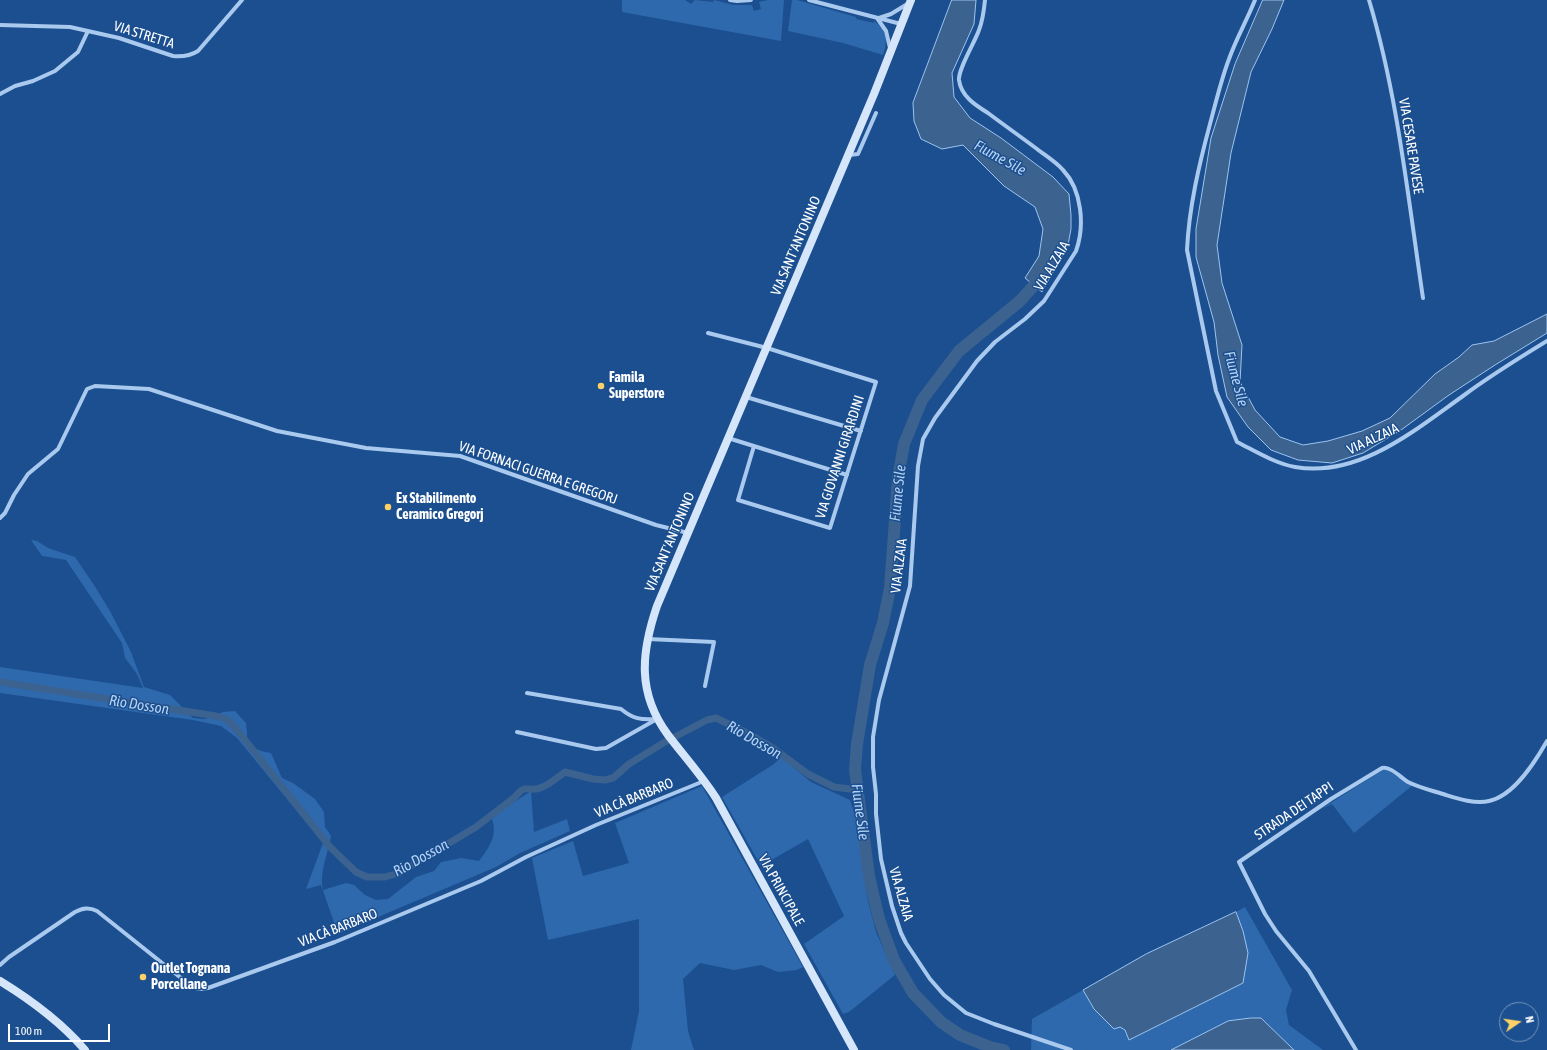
<!DOCTYPE html>
<meta charset="utf-8">
<style>
body{margin:0}
#map{position:relative;width:1547px;height:1050px;overflow:hidden;background:#1b4f8f;font-family:"Asap Condensed",sans-serif}
canvas{display:block}
.north{position:absolute;left:1499px;top:1002px;width:40px;height:40px;box-sizing:border-box;background:#1b4f8f;border:1px solid #7695bc;border-radius:50%;rotate:77deg;font-size:11px;font-weight:700;line-height:16px;text-align:center;color:#fff}
.north::after{content:'';display:block;margin:auto;width:14px;height:18px;background:#ffd166;clip-path:polygon(50% 0,100% 100%,50% 72%,0 100%)}
.scale{position:absolute;left:8px;top:1024px;width:102px;height:18px;box-sizing:border-box;border:2px solid #fff;border-top:0;padding-left:5px;font-size:12px;line-height:14px;white-space:nowrap;color:#fff;-webkit-text-stroke:3px #1b4f8f;paint-order:stroke}
</style>
<div id="map">
<canvas width="1547" height="1050"></canvas>
<div class="north">N</div>
<div class="scale">100 m</div>
</div>
<script>
const ctx = document.querySelector('canvas').getContext('2d');
ctx.lineJoin = 'round';
function fill(path, color) { ctx.fillStyle = color; ctx.fill(path, 'evenodd'); }
function stroke(path, color, width, dash) { ctx.strokeStyle = color; ctx.lineWidth = width; ctx.lineCap = dash ? 'butt' : 'round'; ctx.setLineDash(dash || []); ctx.stroke(path); }
function label(font, color, halo, rows, align = 'center') {
  ctx.font = font + ' "Asap Condensed",sans-serif'; ctx.lineWidth = 3; ctx.setLineDash([]); ctx.textBaseline = 'middle'; ctx.strokeStyle = halo; ctx.fillStyle = color; for (const [text, x, y, turn = 0] of rows) {
    ctx.save(); ctx.translate(x, y); ctx.rotate((+turn || 0) * Math.PI / 180); ctx.textAlign = isNaN(turn) ? turn : align; if (halo) ctx.strokeText(text, 0, 0); ctx.fillText(text, 0, 0); ctx.restore();
  }
}
const green = new Path2D(`
 M622 0H685L691 4 695 0 713 2 714 0 733 5H752L754 11 761 9 759 2 768 0H784L781 41 622 12Z
 M792 0H797L856 17V19L874 23V21C887 30 888 41 883 55L843 43 788 31Z
 M31 540 37 541 48 548 75 557 94 585 110 611 131 652 144 687 170 695 193 718 205 719 223 712 235 711 246 723 248 745 261 751 271 753 282 778 293 783 315 799 324 812 325 827 331 836C328 854 319 872 323 890L346 883 354 885 365 895 376 900 388 899 416 877 434 871 441 862 461 858 479 861C489 848 499 834 491 817L531 791 534 832 567 819 570 831 520 853 496 867 338 934 321 885 306 889 323 843 237 738 221 726 193 720 0 693V667L143 688 137 674 125 658 122 643 66 560 42 556Z
 M781 757 811 782 850 800 857 821 868 901 876 932 895 975 849 1012 843 1014 804 944 844 916 808 839 761 866 722 797 774 764Z
 M1386 768 1413 785 1354 833 1332 804 1321 809Z
 M702 786 803 967 797 970 778 972 761 965 734 970 700 963 683 979 688 1031 694 1050H631L639 1011V919L548 940 532 858 573 841 583 876 629 863 615 823Z
 M1245 907 1292 990 1286 1010 1289 1025 1323 1050H1294L1261 1018H1251L1228 1021 1171 1050H1031L1032 1019 1083 990 1094 1009 1125 1030 1129 1040 1238 915 1236 912Z`);
const water = new Path2D(`
 M952 0H976L974 24 952 73 954 97 970 118 1001 138 1053 177 1069 194 1071 215V229L1068 245 1042 292 1025 278 1039 256 1043 229 1035 207 1004 186 963 145 942 149 921 139 914 121 913 103Z
 M1263 0H1284L1272 29 1251 72 1231 153 1217 245 1222 283 1242 345 1240 382 1255 410 1280 437 1303 445 1328 441 1362 431 1390 418 1435 374 1459 357 1472 345 1494 341 1547 314V333L1495 365 1449 395 1401 430 1363 453 1332 463 1298 460 1271 450 1248 427 1227 397 1218 355 1214 322 1196 257V229L1211 138 1235 64Z
 M1236 912 1243 931 1248 953 1243 983 1129 1040 1125 1030 1120 1027 1114 1029 1094 1009 1083 990 1146 954Z
 M1251 1018H1261L1294 1050H1171L1228 1021Z`);
const canal = new Path2D(`
 M0 682 216 716 226 719 233 725 330 847 356 872 367 877H385L399 873 476 827 515 797C527 782 527 793 540 788 549 785 558 777 565 772L593 779 605 780 613 778 629 764 665 742 707 720 716 718 751 735 773 748 808 774 834 787 858 790`);
const river = new Path2D(`
 M1004 1050 990 1047 960 1035 941 1022 913 993 894 960 879 919 869 876 855 770 857 744 870 665 883 623 890 588 898 478 904 444 922 400 959 351 1020 301 1037 282 1042 273`);
const street = new Path2D(`
 M730 0 737 1 751 0
 M809 0 901 24
 M985 0C984 10 983 20 979 30 975 42 958 69 959 80 961 96 975 105 988 113 1004 125 1021 137 1037 149 1046 156 1056 162 1063 170 1082 190 1085 226 1076 251L1044 301 1025 319 995 342 977 361 935 418 923 439 918 466 910 586 879 700 873 737V767L876 794V814L881 859 892 906 901 933 906 943 930 979 944 995 966 1013 994 1024 1071 1050
 M1255 0C1247 20 1236 39 1229 59 1221 80 1216 102 1210 124 1199 165 1189 207 1187 250L1216 391 1237 442C1255 451 1274 463 1295 467 1359 478 1415 430 1463 396 1490 376 1519 358 1547 341
 M1369 0C1398 97 1408 198 1423 298
 M877 18 886 31 890 48
 M879 18 891 14 909 3
 M0 25 70 27 119 38 173 56C183 57 190 56 198 51L242 0
 M0 94 15 86 33 81 55 71 78 52 88 31
 M849 155 858 154 876 113
 M708 333 767 348 876 382 830 528 738 500 754 446
 M746 397 861 431
 M728 438 847 475
 M0 518 5 513 14 495 28 474 58 449 87 389 95 386 149 389 277 431 366 448 460 456 656 525 688 533
 M648 639 714 642 705 686
 M527 693 621 709C633 719 641 720 656 719
 M517 732 596 749 606 748 657 719
 M0 965 9 957 75 912C83 908 89 907 97 911L186 982 195 988 201 989 208 988 335 942 407 912 481 881 526 857 596 825 704 781
 M1356 1050 1309 971 1276 931 1265 914 1239 862 1331 799 1382 768C1391 766 1401 778 1408 782 1420 788 1434 791 1446 795 1459 799 1475 804 1489 801 1514 796 1535 762 1547 741`);
const secondary = new Path2D(`
 M0 981C31 1000 61 1022 85 1050
 M854 1050 716 798C702 776 684 756 668 735 637 693 641 653 657 606L874 94 911 0`);
const markers = [
 [601,386,4,"#ffd166"],
 [388,507,4,"#ffd166"],
 [143,977,4,"#ffd166"]
];
const streetNames = [
 ["VIA STRETTA",144,35,17],
 ["VIA CESARE PAVESE",1411,146,81],
 ["VIA SANT'ANTONINO",796,246,-67],
 ["VIA ALZAIA",1052,266,-59],
 ["VIA ALZAIA",1373,439,-25],
 ["VIA GIOVANNI GIRARDINI",840,457,-72],
 ["VIA FORNACI GUERRA E GREGORJ",538,473,19],
 ["VIA SANT'ANTONINO",670,542,-67],
 ["VIA ALZAIA",899,566,-83],
 ["VIA CÀ BARBARO",634,798,-22],
 ["STRADA DEI TAPPI",1294,811,-34],
 ["VIA PRINCIPALE",781,890,61],
 ["VIA ALZAIA",901,894,74],
 ["VIA CÀ BARBARO",338,928,-21]
];
const poiNames = [
 ["Famila",609,378],
 ["Superstore",609,394],
 ["Ex Stabilimento",396,499],
 ["Ceramico Gregorj",396,515],
 ["Outlet Tognana",151,969],
 ["Porcellane",151,985]
];
const waterNames = [
 ["Fiume Sile",1000,158,29],
 ["Fiume Sile",1236,379,75],
 ["Fiume Sile",898,493,-84],
 ["Rio Dosson",139,705,9],
 ["Rio Dosson",754,740,30],
 ["Fiume Sile",860,812,82],
 ["Rio Dosson",421,858,-29]
];
fill(green, '#2e69ad');
fill(water, '#3c6290');
stroke(water, '#9cc4f0', 1);
stroke(canal, '#3c6290', 7);
stroke(river, '#3c6290', 12);
stroke(street, '#a9c9ee', 4);
stroke(secondary, '#d6e6fa', 8);
for (const [x, y, r, color] of markers) { const dot = new Path2D(); dot.arc(x, y, r, 0, 2 * Math.PI); ctx.fillStyle = color; ctx.fill(dot); stroke(dot, '#1b4f8f', 1.5); }
label('14px', '#fff', '#1b4f8f', streetNames);
label('bold 14px', '#fff', '#1b4f8f', poiNames, 'left');
label('italic 15px', '#b5d3f5', '#1b4f8f', waterNames);
</script>
